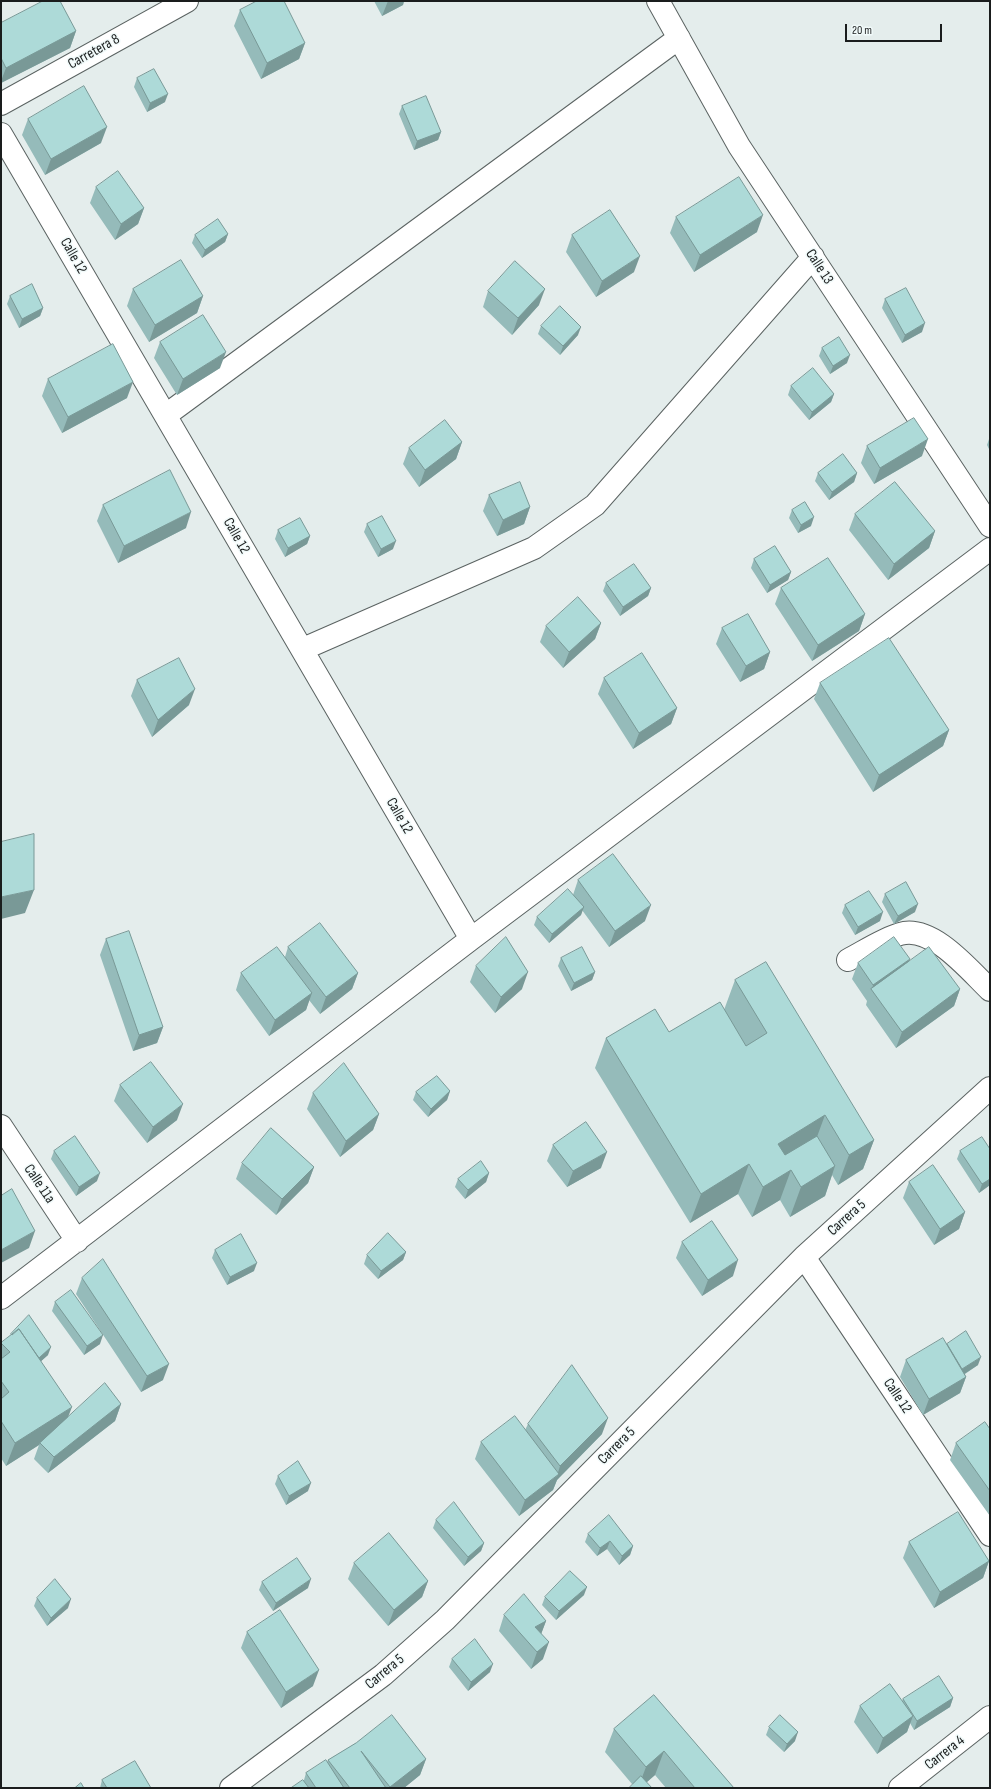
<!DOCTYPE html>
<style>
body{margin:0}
#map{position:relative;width:991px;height:1789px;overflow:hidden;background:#e4edec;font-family:"Sofia Sans Condensed",sans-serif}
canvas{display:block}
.frame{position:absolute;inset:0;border:2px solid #1a1d1d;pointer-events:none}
.scale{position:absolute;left:845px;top:24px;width:97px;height:18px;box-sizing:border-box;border:2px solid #1a1d1d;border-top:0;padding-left:5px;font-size:12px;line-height:14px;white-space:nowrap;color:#1a1d1d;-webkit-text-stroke:3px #f1fafa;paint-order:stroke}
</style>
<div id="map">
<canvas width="991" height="1789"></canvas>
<div class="frame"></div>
<div class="scale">20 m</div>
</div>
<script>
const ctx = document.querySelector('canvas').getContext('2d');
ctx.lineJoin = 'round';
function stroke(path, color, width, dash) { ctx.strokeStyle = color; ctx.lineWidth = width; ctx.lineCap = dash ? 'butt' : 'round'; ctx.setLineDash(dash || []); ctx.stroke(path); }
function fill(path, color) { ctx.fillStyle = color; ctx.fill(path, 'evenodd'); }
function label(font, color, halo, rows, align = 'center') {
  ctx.font = font + ' "Sofia Sans Condensed",sans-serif'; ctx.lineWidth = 3; ctx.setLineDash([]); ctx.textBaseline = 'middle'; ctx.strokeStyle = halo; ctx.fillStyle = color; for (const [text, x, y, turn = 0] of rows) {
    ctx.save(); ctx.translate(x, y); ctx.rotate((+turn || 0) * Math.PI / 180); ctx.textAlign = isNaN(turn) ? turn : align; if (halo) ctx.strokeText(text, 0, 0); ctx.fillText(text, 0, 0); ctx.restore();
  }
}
const street = new Path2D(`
 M658 1 739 146 990 526
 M1 134 471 939
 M166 415 679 38
 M303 649 534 548 595 505 813 257
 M848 960C865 951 883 939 900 934 932 924 970 971 990 990
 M1 1126 77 1241
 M804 1257 990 1535
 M1 1298 471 939 990 549
 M231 1788 383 1675 445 1620 804 1257 990 1088`);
const secondary = new Path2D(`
 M1 104 187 1
 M900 1788 990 1717`);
const wall = new Path2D(`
 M374 1H404L403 5 382 16Z
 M240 10 305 43 299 59 261 79 234 26Z
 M1 23 76 31 70 48 1 83Z
 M137 78 165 102 147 112 134 87Z
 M402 106 441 132 438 140 414 150 399 114Z
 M28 119 101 143 45 175 22 135Z
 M96 187 144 208 138 224 115 240 90 203Z
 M676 217 757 232 694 272 670 233Z
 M228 234 225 242 202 258 192 243 195 235Z
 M572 235 634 272 596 297 566 252Z
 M133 289 203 296 197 313 149 342 127 306Z
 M488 291 539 305 512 335 483 307Z
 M10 296 43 308 40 316 19 328 7 304Z
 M885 299 922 332 902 343 882 308Z
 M541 326 578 335 560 355 538 334Z
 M160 342 220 368 177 395 154 358Z
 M822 348 847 363 830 374 819 356Z
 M48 379 127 398 62 433 42 396Z
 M791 386 834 394 831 402 809 420 788 395Z
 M990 436V451L987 445Z
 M462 442 456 459 419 487 403 464 409 448Z
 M867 446 922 456 874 484 861 463Z
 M818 473H857L854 482 829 500 815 481Z
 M489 495 530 507 524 524 497 536 483 511Z
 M103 505 186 528 118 563 97 521Z
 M792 510 811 526 798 533 789 518Z
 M855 514 935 531 929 548 888 580 849 530Z
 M367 524 393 549 378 557 364 532Z
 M278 530 310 536 307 544 285 557 275 539Z
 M754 559 791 572 788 580 767 593 751 568Z
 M606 583 651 588 648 596 620 616 603 591Z
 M781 588 865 614 859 631 812 661 775 604Z
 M601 623 595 639 563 668 540 642 546 626Z
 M722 628 770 652 764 669 740 682 716 644Z
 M604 678 677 708 671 724 633 749 598 694Z
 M137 680 189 705 152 737 131 696Z
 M820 683 949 730 943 746 873 792 814 699Z
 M578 880 645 921 609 947 582 910 581 915 549 943 534 925 537 917 573 895Z
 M885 894 915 912 894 924 882 902Z
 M845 905 880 921 855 935 842 913Z
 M106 939 163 1027 157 1043 133 1051 100 955Z
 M288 947 358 973 352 989 320 1014 309 1000 306 1010 269 1036 236 990 241 973 285 957Z
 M561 958 595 972 592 980 571 991 558 966Z
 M909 961 960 989 954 1006 896 1048 866 1005 867 1001 852 979 858 963Z
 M476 966 522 989 495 1013 470 982Z
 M735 980 874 1140 863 1169 838 1185 832 1175 825 1196 790 1217 780 1200 752 1217 738 1194 690 1223 595 1068 606 1038 669 1032 724 1010Z
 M120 1085 177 1120 147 1143 114 1101Z
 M450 1091 447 1100 428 1117 413 1100 416 1092Z
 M313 1093 379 1114 373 1130 340 1157 307 1109Z
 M553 1145 601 1168 567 1187 547 1161Z
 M990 1149V1185L979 1193 957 1159 960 1151Z
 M54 1151 97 1181 76 1196 51 1159Z
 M242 1163 314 1167 308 1183 276 1215 236 1179Z
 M489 1173 486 1182 465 1199 455 1187 458 1179Z
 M909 1182 965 1212 959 1229 934 1245 903 1198Z
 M682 1242 733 1276 702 1296 676 1258Z
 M215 1250 254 1271 227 1285 212 1258Z
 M406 1252 403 1260 378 1279 364 1264 367 1255Z
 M82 1278 163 1380 141 1392 76 1294Z
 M55 1302 100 1344 84 1355 52 1311Z
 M11 1334 48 1355 41 1361 68 1417 121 1404 115 1421 48 1473 34 1459 39 1445 6 1466 1 1458V1344L10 1336Z
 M947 1344 978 1365 965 1374 966 1377 960 1393 923 1415 900 1377 906 1360Z
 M528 1424 602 1434 557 1480 553 1490 519 1516 475 1459 481 1442 525 1430Z
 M990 1429V1516L950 1460 956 1443Z
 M278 1476 308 1491 286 1505 275 1484Z
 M436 1520 484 1543 481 1551 464 1566 433 1528Z
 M588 1534 633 1546 630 1555 619 1565 607 1549 597 1556 585 1542Z
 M909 1542 989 1561 983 1578 934 1608 903 1558Z
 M354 1563 428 1581 422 1597 388 1626 348 1579Z
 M262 1582 308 1588 273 1611 259 1590Z
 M584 1595 556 1620 542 1605 545 1597Z
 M37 1598 68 1608 47 1626 34 1606Z
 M504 1615 546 1621 541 1634 543 1659 531 1669 499 1631Z
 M247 1632 313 1686 281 1708 241 1648Z
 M452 1659 490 1672 468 1691 449 1667Z
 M654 1695 734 1788H666L655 1775 647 1782 632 1784 605 1752 614 1729Z
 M953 1698 950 1707 914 1730 910 1723 907 1732 877 1754 854 1722 860 1706 902 1701 903 1699Z
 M769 1727 795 1741 784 1752 766 1735Z
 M356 1743 426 1759 420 1775 404 1788H291L304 1780 306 1773 327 1762 328 1760Z
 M102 1780 151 1788H100Z`);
const shadedWall = new Path2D(`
 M388 1H404L403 5 382 16Z
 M76 31 70 48 1 83V81L6 68Z
 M305 43 299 59 261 79 267 63Z
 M168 94 165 102 147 112 150 103Z
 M107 127 101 143 45 175 51 159Z
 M441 132 438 140 414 150 417 141Z
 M144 208 138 224 115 240 121 224Z
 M763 215 757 232 694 272 700 255Z
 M228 234 225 242 202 258 205 250Z
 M640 256 634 272 596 297 602 281Z
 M545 289 539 305 512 335 518 318Z
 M203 296 197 313 149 342 155 325Z
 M43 308 40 316 19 328 22 319Z
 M925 323 922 332 902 343 905 335Z
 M581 327 578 335 560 355 563 346Z
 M226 352 220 368 177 395 183 379Z
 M850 355 847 363 830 374 833 366Z
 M133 382 127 398 62 433 68 417Z
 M834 394 831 402 809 420 812 412Z
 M928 439 922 456 874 484 880 468Z
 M462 442 456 459 419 487 425 470Z
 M857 473 854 482 829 500 832 492Z
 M530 507 524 524 497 536 503 520Z
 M191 512 186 528 118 563 124 546Z
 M814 517 811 526 798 533 801 525Z
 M935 531 929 548 888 580 894 564Z
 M310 536 307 544 285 557 288 548Z
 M396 541 393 549 378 557 381 549Z
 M791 572 788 580 767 593 770 585Z
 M651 588 648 596 620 616 623 607Z
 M865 614 859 631 812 661 818 645Z
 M601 623 595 639 563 668 569 652Z
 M770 652 764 669 740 682 746 666Z
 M195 689 189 705 152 737 158 720Z
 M677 708 671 724 633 749 639 733Z
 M949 730 943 746 873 792 879 775Z
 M34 890 25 913 1 919V897Z
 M918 904 915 912 894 924 898 916Z
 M651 905 645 921 609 947 615 931Z
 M584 907 581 915 549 943 552 934Z
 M883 912 880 921 855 935 858 927Z
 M910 959 904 975 872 990 873 985Z
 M528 972 522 989 495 1013 501 997Z
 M595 972 592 980 571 991 574 983Z
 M358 973 352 989 320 1014 326 997Z
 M960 989 954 1006 896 1048 902 1032Z
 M312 993 306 1010 269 1036 275 1020Z
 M163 1027 157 1043 133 1051 139 1035Z
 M450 1091 447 1100 428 1117 431 1109Z
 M183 1104 177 1120 147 1143 153 1127Z
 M379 1114 373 1130 340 1157 346 1141Z
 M825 1115 814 1145 767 1174 778 1144Z
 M874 1140 863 1169 838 1185 849 1155Z
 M607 1152 601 1168 567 1187 573 1171Z
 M749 1164 738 1194 690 1223 701 1194Z
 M835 1166 825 1196 790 1217 801 1187Z
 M314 1167 308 1183 276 1215 282 1199Z
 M791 1170 780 1200 752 1217 763 1187Z
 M100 1173 97 1181 76 1196 79 1187Z
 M489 1173 486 1182 465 1199 468 1190Z
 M990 1179V1185L979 1193 982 1184Z
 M965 1212 959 1229 934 1245 940 1229Z
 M35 1231 29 1248 1 1263V1250Z
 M406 1252 403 1260 378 1279 381 1271Z
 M738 1260 733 1276 702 1296 708 1280Z
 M257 1263 254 1271 227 1285 230 1277Z
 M103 1335 100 1344 84 1355 87 1346Z
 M51 1347 48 1355 29 1372 32 1363Z
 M981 1357 978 1365 958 1378 961 1370Z
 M169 1364 163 1380 141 1392 147 1376Z
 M966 1377 960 1393 923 1415 929 1399Z
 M121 1404 115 1421 48 1473 54 1457Z
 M72 1407 63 1430 40 1443 39 1445 6 1466 15 1443Z
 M608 1418 602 1434 557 1480 553 1490 519 1516 525 1500 557 1476 560 1466Z
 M311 1483 308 1491 286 1505 289 1496Z
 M610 1541 607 1549 597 1556 600 1548Z
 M484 1543 481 1551 464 1566 468 1557Z
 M633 1546 630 1555 619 1565 622 1556Z
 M989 1561 983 1578 934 1608 940 1592Z
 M311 1579 308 1588 273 1611 276 1603Z
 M428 1581 422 1597 388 1626 394 1610Z
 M587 1587 584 1595 556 1620 559 1611Z
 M71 1599 68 1608 47 1626 51 1618Z
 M546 1621 540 1637 529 1644 535 1627Z
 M549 1642 543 1659 531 1669 537 1652Z
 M493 1664 490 1672 468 1691 471 1682Z
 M319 1670 313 1686 281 1708 286 1692Z
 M953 1698 950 1707 914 1730 917 1721Z
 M913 1716 907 1732 877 1754 883 1738Z
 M798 1732 795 1741 784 1752 787 1744Z
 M664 1751 655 1775 640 1788H638L646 1767Z
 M426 1759 420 1775 404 1788H390V1787Z`);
const building = new Path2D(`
 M43 1H60L76 31 6 68 1 58V23Z
 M257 1H284L305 43 267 63 240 10Z
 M154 69 168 94 150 103 137 78Z
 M84 86 107 127 51 159 28 119Z
 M426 96 441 132 417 141 402 106Z
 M118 171 144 208 121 224 96 187Z
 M739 177 763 215 700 255 676 217Z
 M610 210 640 256 602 281 572 235Z
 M218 219 228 234 205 250 195 235Z
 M181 260 203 296 155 325 133 289Z
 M515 261 545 289 518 318 488 291Z
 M32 284 43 308 22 319 10 296Z
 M906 288 925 323 905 335 885 299Z
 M560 306 581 327 563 346 541 326Z
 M203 315 226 352 183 379 160 342Z
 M839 337 850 355 833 366 822 348Z
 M113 344 133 382 68 417 48 379Z
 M813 368 834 394 812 412 791 386Z
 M914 418 928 439 880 468 867 446Z
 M445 420 462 442 425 470 409 448Z
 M843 454 857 473 832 492 818 473Z
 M170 470 191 512 124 546 103 505Z
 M520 482 530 507 503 520 489 495Z
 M895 482 935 531 894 564 855 514Z
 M805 502 814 517 801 525 792 510Z
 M382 516 396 541 381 549 367 524Z
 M300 518 310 536 288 548 278 530Z
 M775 546 791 572 770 585 754 559Z
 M828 558 865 614 818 645 781 588Z
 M634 564 651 588 623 607 606 583Z
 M578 597 601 623 569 652 546 626Z
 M748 614 770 652 746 666 722 628Z
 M889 638 949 730 879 775 820 683Z
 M642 653 677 708 639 733 604 678Z
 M179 658 195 689 158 720 137 680Z
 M34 834V890L1 897V842Z
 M613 854 651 905 615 931 578 880Z
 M906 882 918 904 898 916 885 894Z
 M568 889 584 907 552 934 537 917Z
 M869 891 883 912 858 927 845 905Z
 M320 923 358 973 326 997 288 947Z
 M129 931 163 1027 139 1035 106 939Z
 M506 937 528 972 501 997 476 966Z
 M894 937 910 959 873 985 858 963Z
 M277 947 312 993 275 1020 241 973Z
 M582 947 595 972 574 983 561 958Z
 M929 947 960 989 902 1032 871 989Z
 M766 962 874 1140 849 1155 825 1115 778 1144 785 1155 817 1136 835 1166 801 1187 791 1170 763 1187 749 1164 701 1194 606 1038 655 1009 669 1032 720 1002 746 1046 767 1033 735 980Z
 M151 1062 183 1104 153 1127 120 1085Z
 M344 1063 379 1114 346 1141 313 1093Z
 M437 1076 450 1091 431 1109 416 1092Z
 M586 1122 607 1152 573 1171 553 1145Z
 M271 1128 314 1167 282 1199 242 1163Z
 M75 1136 100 1173 79 1187 54 1151Z
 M982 1137 990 1149V1179L982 1184 960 1151Z
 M481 1161 489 1173 468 1190 458 1179Z
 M933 1165 965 1212 940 1229 909 1182Z
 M12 1189 35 1231 1 1250V1196Z
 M712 1221 738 1260 708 1280 682 1242Z
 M388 1233 406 1252 381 1271 367 1255Z
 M241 1234 257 1263 230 1277 215 1250Z
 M103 1259 169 1364 147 1376 82 1278Z
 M71 1290 103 1335 87 1346 55 1302Z
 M29 1315 51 1347 39 1358 19 1329 12 1335 11 1334Z
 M19 1329 72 1407 15 1443 1 1421V1399L9 1392 1 1381V1359L10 1352 1 1343Z
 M966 1331 981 1357 962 1369 947 1344Z
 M943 1338 966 1377 929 1399 906 1360Z
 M572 1365 608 1418 560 1466 528 1424Z
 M105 1383 121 1404 54 1457 40 1443Z
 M515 1416 559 1474 525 1500 481 1442Z
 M985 1422 990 1429V1491L956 1443Z
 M298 1461 311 1483 289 1496 278 1476Z
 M454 1502 484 1543 468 1557 436 1520Z
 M958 1512 989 1561 940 1592 909 1542Z
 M609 1515 633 1546 622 1556 610 1541 600 1548 588 1534Z
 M389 1533 428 1581 394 1610 354 1563Z
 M297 1558 311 1579 276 1603 262 1582Z
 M570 1571 587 1587 559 1611 545 1597Z
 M55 1579 71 1599 51 1618 37 1598Z
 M524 1594 546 1621 535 1627 549 1642 537 1652 504 1615Z
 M280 1610 319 1670 286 1692 247 1632Z
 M475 1639 493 1664 471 1682 452 1659Z
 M939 1676 953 1698 917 1721 903 1699Z
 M890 1684 913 1716 883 1738 860 1706Z
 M654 1695 734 1788H695L664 1751 646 1767 614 1729Z
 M392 1715 426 1759 390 1787 361 1751 386 1788H350L328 1760 356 1743Z
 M780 1715 798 1732 787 1744 769 1727Z
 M326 1760 344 1788H316L306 1773Z
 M135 1761 151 1788H107L102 1780Z
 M641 1776 652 1788H629Z
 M303 1780 309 1788H291Z
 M81 1783 84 1788H75Z`);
const streetNames = [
 ["Carretera 8",94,52,-29],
 ["Calle 12",73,256,60],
 ["Calle 13",819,267,57],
 ["Calle 12",236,536,60],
 ["Calle 12",399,816,60],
 ["Calle 11a",39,1184,56],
 ["Carrera 5",847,1218,-42],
 ["Calle 12",897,1396,56],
 ["Carrera 5",617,1446,-45],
 ["Carrera 5",385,1672,-40],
 ["Carrera 4",945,1753,-38]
];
stroke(street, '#5b6362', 24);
stroke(secondary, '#5b6362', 24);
stroke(street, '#fff', 22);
stroke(secondary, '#fff', 22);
fill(wall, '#95bbba');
fill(shadedWall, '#799997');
fill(building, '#addad8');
stroke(building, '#799997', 1);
label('15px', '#1a1d1d', '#f1fafa', streetNames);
</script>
